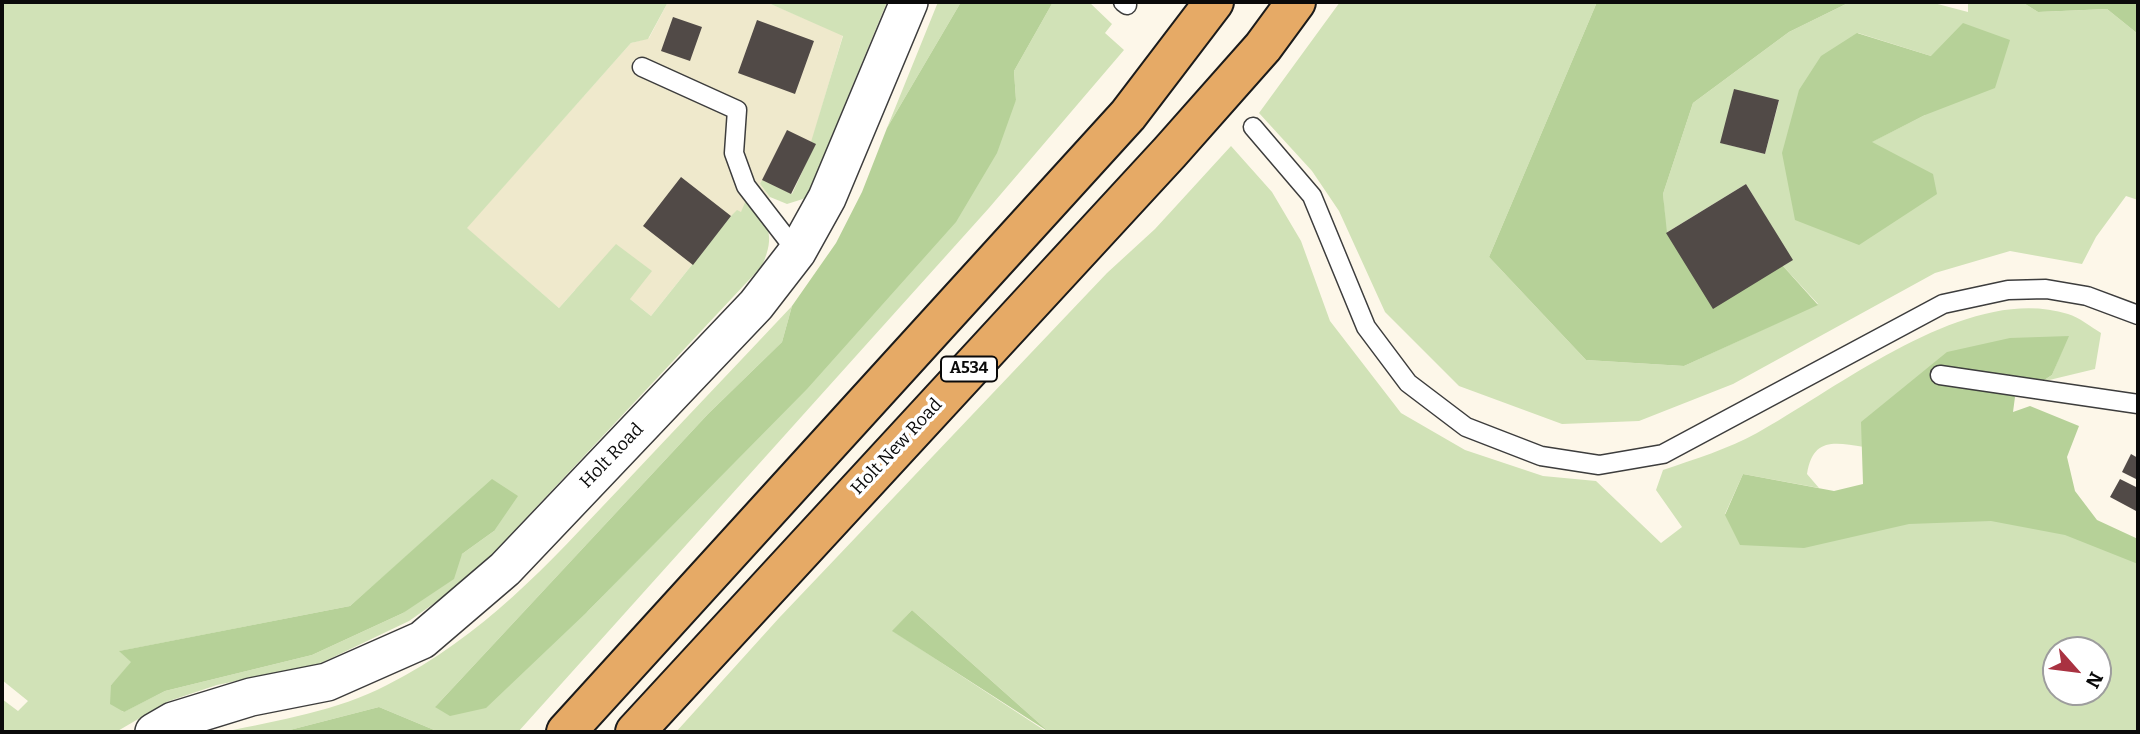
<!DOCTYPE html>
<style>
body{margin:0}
#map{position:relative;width:2140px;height:734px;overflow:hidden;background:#fdf7e9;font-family:Bitter,serif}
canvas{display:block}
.frame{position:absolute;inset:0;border:4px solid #0a0a0a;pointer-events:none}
.north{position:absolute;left:2042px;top:636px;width:70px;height:70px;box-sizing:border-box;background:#fff;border:2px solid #9d9d9d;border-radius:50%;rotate:118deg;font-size:19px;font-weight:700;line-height:28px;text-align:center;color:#0a0a0a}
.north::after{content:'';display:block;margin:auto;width:24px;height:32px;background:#a93241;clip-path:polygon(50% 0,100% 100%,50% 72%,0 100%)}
</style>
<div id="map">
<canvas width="2140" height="734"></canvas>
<div class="frame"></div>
<div class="north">N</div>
</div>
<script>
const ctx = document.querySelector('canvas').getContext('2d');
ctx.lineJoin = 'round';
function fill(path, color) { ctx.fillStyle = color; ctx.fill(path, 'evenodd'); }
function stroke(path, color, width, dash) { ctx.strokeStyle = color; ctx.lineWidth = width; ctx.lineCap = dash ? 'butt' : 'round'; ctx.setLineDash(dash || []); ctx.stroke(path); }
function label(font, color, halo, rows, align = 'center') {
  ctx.font = font + ' Bitter,serif'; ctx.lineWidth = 7; ctx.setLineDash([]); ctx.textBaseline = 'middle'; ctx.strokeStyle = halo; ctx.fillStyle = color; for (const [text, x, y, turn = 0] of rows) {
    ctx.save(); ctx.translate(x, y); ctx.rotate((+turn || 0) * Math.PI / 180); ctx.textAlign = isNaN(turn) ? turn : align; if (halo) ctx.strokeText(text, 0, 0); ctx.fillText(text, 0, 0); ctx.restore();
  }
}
const farmland = new Path2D(`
 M668 2H766L843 35 812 141 816 144 791 194 760 184 770 197 760 214 741 212 731 216 651 316 630 299 575 290 559 308 466 228 631 43 649 38Z`);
const green = new Path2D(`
 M2 2H668L648 39 631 43 467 228 559 308 616 244 652 271 630 299 651 316 731 216 737 210 741 212 746 200C769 224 776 234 762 266L469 579 409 621 319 664 217 685 169 701 116 732H2V699L18 711 28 701 2 680ZM443 524 494 531 462 554 403 613 312 655 165 691 123 712 111 685 132 662 120 651 350 606Z
 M766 2H887L806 198 787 204 770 197 760 184 762 180 792 194 815 144 811 142 843 36Z
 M938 2H961L887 128Z
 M1053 2H1089L1112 24 1105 33 1124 50 989 208 518 732H439L379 707 282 732H224C279 720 337 711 387 685 485 635 546 566 620 488 677 427 735 367 792 306L782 342 708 414 435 707 588 611 661 536 1016 100 1014 71Z
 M1340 2H1597L1489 257 1586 360 1684 366 1818 304 1783 266 1792 260 1746 184 1666 233 1663 194 1693 103 1789 32 1850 2H1930L1968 12V2H2022L2038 12 2107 9 2138 34V200L2126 196 2096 237 2082 264 2010 251 1935 273 1733 384 1639 421 1562 424 1459 386 1385 312 1339 211 1312 171 1259 113ZM1858 33 1931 56 1925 115 1871 142ZM1734 90 1779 101 1765 154 1721 143Z
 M1231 146 1272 192 1301 241 1330 321 1401 413 1465 450 1543 476 1596 481 1661 543 1682 527 1656 490 1663 470C1695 459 1728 449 1757 433 1842 386 1968 283 2068 314 2079 317 2091 327 2101 333L2095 369 2041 382 2052 375 2068 336 1862 422 1864 447C1833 442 1813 438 1807 474L1819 488 1743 474 1725 514 1942 498 2138 545V732H1049L912 610 893 631 1047 732H676L779 618 1107 273 1155 229ZM2056 650H2098V692H2056Z`);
const forest = new Path2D(`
 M961 2H1053L1014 71 1016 100 997 153 956 222 807 389 588 611 486 708 450 716 435 707 708 414 782 342 792 306 836 243 862 192 887 128Z
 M1597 2H1850L1789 32 1693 103 1663 194 1667 233 1783 266 1818 305 1684 366 1586 360 1489 257Z
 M2022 2H2138V34L2107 9 2038 12Z
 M1963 23 2010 40 1995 88 1925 115 1872 142 1933 174 1937 194 1859 245 1795 220 1782 153 1799 90 1821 56 1857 33 1931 56Z
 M2069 336 2052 375 2041 382 1947 378 1954 386 1964 385 1976 390 1989 386 2007 387 2015 397 2013 412 2030 406 2079 426 2067 457 2075 491 2097 520 2138 539V564L2065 535 1991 521 1909 524 1804 548 1740 545 1725 515 1743 474 1834 491 1863 484 1861 422 1947 352 2010 338Z
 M492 479 518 496 494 531 462 554 454 579 403 613 312 655 165 691 124 712 110 704 111 685 131 662 119 651 350 606Z
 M912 610 1049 732 892 631Z
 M379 707 439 732H282Z`);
const building = new Path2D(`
 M673 17 702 27 690 61 661 51Z
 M757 20 814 41 795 94 738 73Z
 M1734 89 1779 100 1765 154 1720 143Z
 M787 130 816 144 791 194 762 180Z
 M681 177 731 216 693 265 643 226Z
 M1746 184 1793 260 1713 309 1666 233Z
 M2131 454 2138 458V480L2122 472Z
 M2120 479 2138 488V512L2110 497Z`);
const service = new Path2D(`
 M1123 2 1127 5
 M642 67 737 110 734 153 746 186 797 252
 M1253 127 1312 196 1366 327 1408 383 1466 427 1541 456 1599 465 1663 454 1943 304 2008 290 2046 289 2087 296 2138 315
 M1940 375 2138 404`);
const minor = new Path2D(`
 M154 732 173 721 251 697 327 682 422 640 505 569 756 305 797 252 827 198 909 2`);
const trunk = new Path2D(`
 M566 732 1128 115 1214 2
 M635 732 1170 152 1263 47 1296 2`);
const shields = [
 [969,369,56]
];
const shieldNames = [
 ["A534",969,369]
];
const streetNames = [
 ["Holt New Road",897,447,-47],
 ["Holt Road",612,456,-46]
];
fill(farmland, '#efe9cc');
fill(green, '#d1e2b7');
fill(forest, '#b6d198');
fill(building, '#514a47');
stroke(service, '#3d3d3d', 21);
stroke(minor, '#3d3d3d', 40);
stroke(trunk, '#1b1b1b', 42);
stroke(service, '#fff', 18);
stroke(minor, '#fff', 37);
stroke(trunk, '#e6aa66', 38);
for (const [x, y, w] of shields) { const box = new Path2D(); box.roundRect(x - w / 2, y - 12.5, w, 25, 5); ctx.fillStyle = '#fff'; ctx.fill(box); stroke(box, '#0a0a0a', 2); }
label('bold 16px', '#0a0a0a', null, shieldNames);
label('18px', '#0a0a0a', '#fff', streetNames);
</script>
